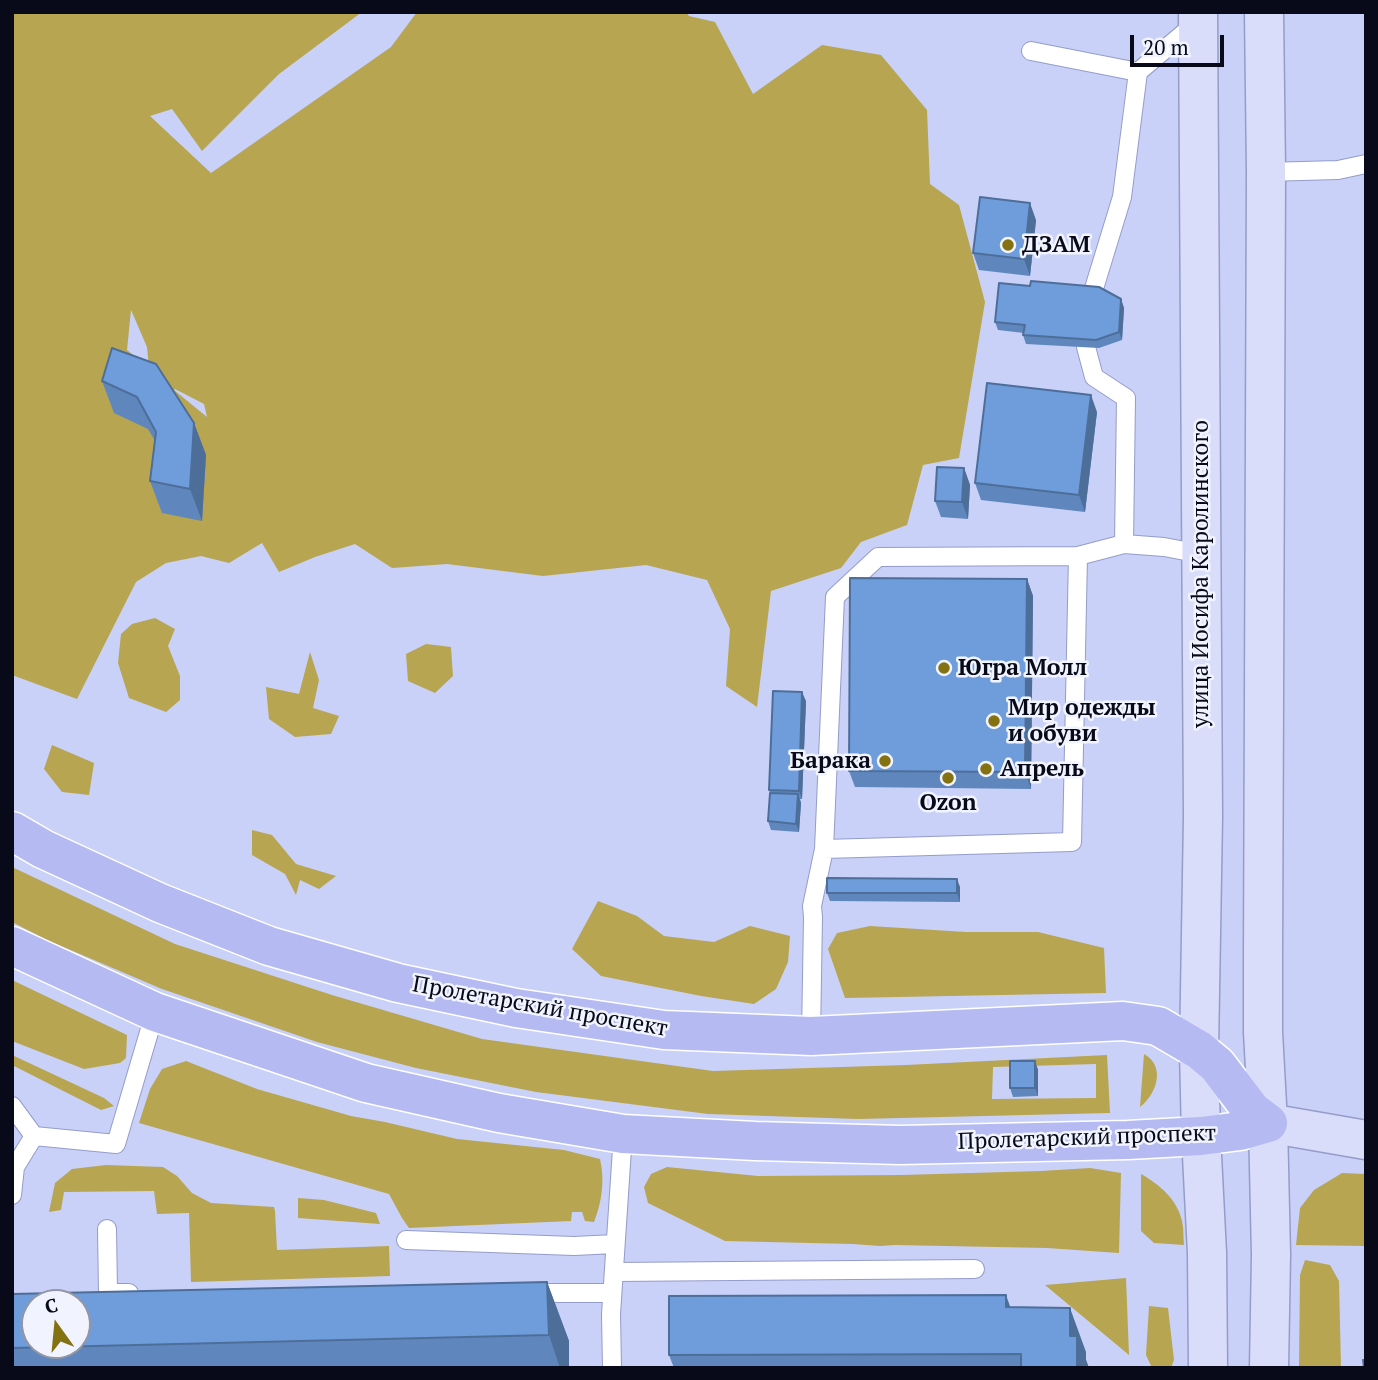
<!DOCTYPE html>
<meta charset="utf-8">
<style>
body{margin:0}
#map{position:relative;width:1378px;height:1380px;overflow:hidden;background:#c9d1f8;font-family:"PT Serif",serif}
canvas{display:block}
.frame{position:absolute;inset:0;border:14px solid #080a1a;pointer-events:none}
.north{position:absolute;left:21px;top:1289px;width:70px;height:70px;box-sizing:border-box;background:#f1f4fe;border:2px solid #9496a3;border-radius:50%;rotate:345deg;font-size:19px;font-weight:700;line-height:28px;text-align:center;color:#080a1a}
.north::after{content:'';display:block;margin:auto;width:24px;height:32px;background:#847212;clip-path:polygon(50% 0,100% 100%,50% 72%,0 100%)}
.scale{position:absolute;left:1130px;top:35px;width:94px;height:32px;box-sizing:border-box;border:4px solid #080a1a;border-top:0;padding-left:9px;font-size:21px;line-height:24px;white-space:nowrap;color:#080a1a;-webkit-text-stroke:5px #f1f4fe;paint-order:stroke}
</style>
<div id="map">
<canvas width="1378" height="1380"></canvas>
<div class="frame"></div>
<div class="north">С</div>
<div class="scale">20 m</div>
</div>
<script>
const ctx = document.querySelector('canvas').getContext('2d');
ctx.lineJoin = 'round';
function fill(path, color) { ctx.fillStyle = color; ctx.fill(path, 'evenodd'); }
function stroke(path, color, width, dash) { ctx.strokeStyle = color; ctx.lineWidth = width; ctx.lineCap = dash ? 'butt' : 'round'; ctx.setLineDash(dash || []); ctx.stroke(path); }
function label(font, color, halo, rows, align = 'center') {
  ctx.font = font + ' "PT Serif",serif'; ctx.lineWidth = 5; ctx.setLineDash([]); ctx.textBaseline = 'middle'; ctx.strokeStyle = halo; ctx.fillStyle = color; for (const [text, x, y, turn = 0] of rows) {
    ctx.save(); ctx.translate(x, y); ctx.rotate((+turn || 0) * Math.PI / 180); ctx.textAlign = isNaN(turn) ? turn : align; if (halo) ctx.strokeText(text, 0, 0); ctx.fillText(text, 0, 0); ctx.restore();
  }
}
const green = new Path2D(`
 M12 12H362L279 74 202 151 172 109 150 116 211 173 391 47 417 12H686L689 16 715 22 753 94 822 45 881 55 927 110 930 184 959 205 985 302 959 458 923 465 907 525 861 542 841 568 771 591 757 707 726 686 730 629 707 580 646 565 543 576 447 564 392 568 355 544 315 557 279 572 262 543 229 563 201 556 166 563 136 582 77 699 12 675ZM131 310 147 347 149 368 127 350ZM175 389 204 404 207 417 174 390Z
 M155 618 175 629 168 646 180 676V700L166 712 129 698 118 663 121 634 132 624Z
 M426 644 451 647 453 676 435 693 408 681 406 654Z
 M310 652 319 680 313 708 339 716 331 734 295 737 269 719 266 687 299 694Z
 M52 745 94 763 89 795 62 792 44 769Z
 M252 830 272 835 296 864 336 876 319 889 300 880 296 895 285 874 252 855Z
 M12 867 175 944 332 995 482 1039 713 1071 906 1065 1107 1055 1110 1113 858 1119 708 1114 536 1092 416 1068 317 1042 162 989 47 940 12 922ZM1096 1064V1098L992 1099 993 1067Z
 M598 901 637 916 664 936 714 942 750 926 790 936 788 962 776 989 754 1004 701 996 601 976 572 949Z
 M870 926 966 932H1038L1104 948 1106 993 845 998 828 949 837 933Z
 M12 980 127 1035 126 1058 120 1063 84 1069 12 1041Z
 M1144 1054C1166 1066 1157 1094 1140 1107Z
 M12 1055 104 1098 114 1106 101 1110 12 1065Z
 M186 1061 257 1089 351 1116 385 1122 457 1139 564 1150 600 1159C605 1181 602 1201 594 1222L585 1221 582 1212H572L571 1221 409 1228 402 1218 389 1194 139 1123 150 1089 162 1069Z
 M106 1165 163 1167 177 1176 192 1193 211 1203 274 1207 275 1211 277 1250 389 1246 390 1276 191 1282 189 1213 157 1214 154 1191 64 1192 61 1210 49 1212 55 1183 72 1169Z
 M667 1167 758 1176 902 1175 1041 1171 1090 1168 1121 1173 1119 1253 1047 1248 895 1245 880 1246 853 1244 725 1241 648 1203 644 1187 651 1174Z
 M1342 1173 1366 1174V1246L1296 1245 1300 1208 1314 1190Z
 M1141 1174C1160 1185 1177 1199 1182 1221 1184 1229 1183 1237 1184 1245L1154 1243 1141 1231Z
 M298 1198 324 1200 376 1213 380 1224 298 1218Z
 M1305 1260 1330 1265 1339 1281 1341 1368H1299L1300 1275Z
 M1126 1278 1129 1355 1045 1285Z
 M1149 1306 1168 1308 1174 1360 1171 1368H1152L1146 1355Z`);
const service = new Path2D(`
 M1031 51 1138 72
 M1266 172 1338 170 1366 164
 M1092 295 1122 197 1138 72 1196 23
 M1086 347 1094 377 1126 398 1124 544
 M824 849 835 597 878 557 1078 556 1124 544 1164 547 1201 554
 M811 1036 813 917 812 906 824 849 1072 842 1078 556
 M12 1106 34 1136 116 1144 155 1012
 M12 1195 15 1167 34 1136
 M107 1229 108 1293H129
 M406 1240 574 1246 615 1244
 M614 1272 975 1269
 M528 1293H612
 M612 1368 611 1314 623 1134`);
const secondary = new Path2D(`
 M1198 12 1203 817 1199 1050 1201 1136 1207 1253 1208 1368
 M1264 12 1266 172 1263 957V1032L1268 1123 1271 1255 1269 1368
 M1268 1123 1366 1140`);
const primary = new Path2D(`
 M12 831 43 849 160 903 269 946 398 983 516 1008 664 1030 811 1036 1123 1021 1158 1026 1199 1050 1217 1065 1252 1111 1268 1123
 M12 946 155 1012 366 1083 499 1113 623 1134 755 1141 900 1145 1128 1140 1201 1136 1240 1131 1268 1123`);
const wall = new Path2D(`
 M1036 220 1030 276 979 270 973 253Z
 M1030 286 1121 299 1124 308 1122 340 1099 348 1026 344 1023 335 1024 333 998 330 995 322Z
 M102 381 194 423 206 455 202 521 162 513 150 481 155 441 148 429 114 413Z
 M1097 412 1085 512 981 500 975 483Z
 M964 468 970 485 968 519 941 517 935 501Z
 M1027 579 1033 596 1031 789 855 787 849 771Z
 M806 701 802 799H800L801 803 799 832 771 830 768 821 770 793 769 790Z
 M960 887V902L830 901 827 893Z
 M1035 1061 1038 1070V1096L1013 1097 1010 1088Z
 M547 1282 569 1341V1368H12V1294Z
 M1010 1307 1086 1352V1360L1089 1368H674L669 1355Z`);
const shadedWall = new Path2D(`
 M1030 203 1036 220 1030 276 1024 259Z
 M1121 299 1124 308 1122 340 1119 332Z
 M1091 395 1097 412 1085 512 1079 495Z
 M194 423 206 455 202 521 190 489Z
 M964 468 970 485 968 519 962 502Z
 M1027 579 1033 596 1031 789 1025 772Z
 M802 692 806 701 802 799 799 791Z
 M798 794 801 803 799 832 796 824Z
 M957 879 960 887V902L957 893Z
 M1035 1061 1038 1070V1096L1035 1088Z
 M547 1282 569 1341V1368H560L549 1335Z
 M1006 1295 1022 1340 1006 1307Z
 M1070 1308 1086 1352V1360L1089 1368H1077L1070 1336Z`);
const building = new Path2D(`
 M980 197 1030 203 1024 259 973 253Z
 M1031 281 1099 287 1121 299 1119 332 1096 340 1023 335 1025 325 995 322 999 283 1030 286Z
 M112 348 156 364 194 423 190 489 150 481 156 432 137 397 102 381Z
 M987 383 1091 395 1079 495 975 483Z
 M937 467 964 468 962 502 935 501Z
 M850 578 1027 579 1025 772 849 771Z
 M773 691 802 692 799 791 769 790Z
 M770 793 798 794 796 824 768 821Z
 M827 878 957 879V893H827Z
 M1010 1061H1035V1088H1010Z
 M547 1282 549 1335 12 1348V1294ZM35 1303H77V1345H35Z
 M1006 1295V1307L1070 1308V1336H1077V1368H1021V1354L669 1355V1296Z
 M1363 1360H1366V1368H1364Z`);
const markers = [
 [1008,245,7,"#847212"],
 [944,668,7,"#847212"],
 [994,721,7,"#847212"],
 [885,761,7,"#847212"],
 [986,769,7,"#847212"],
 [948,778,7,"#847212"]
];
const poiNames = [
 ["ДЗАМ",1022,245],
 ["Югра Молл",958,668],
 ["Мир одежды",1008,708],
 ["и обуви",1008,734],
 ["Барака",871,761,"right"],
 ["Апрель",1000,769],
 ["Ozon",948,803,"center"]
];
const streetNames = [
 ["улица Иосифа Каролинского",1201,574,-90],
 ["Пролетарский проспект",540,1007,10],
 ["Пролетарский проспект",1087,1138,-2]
];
fill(green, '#b7a551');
stroke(service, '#949cca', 20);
stroke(secondary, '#949cca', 41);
stroke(primary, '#fff', 41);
stroke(service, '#fff', 18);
stroke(secondary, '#daddf9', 38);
stroke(primary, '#b5bbf2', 38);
fill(wall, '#5f87bd');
fill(shadedWall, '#4e6e9a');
fill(building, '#6f9ddc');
stroke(building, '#4e6e9a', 2);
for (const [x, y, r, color] of markers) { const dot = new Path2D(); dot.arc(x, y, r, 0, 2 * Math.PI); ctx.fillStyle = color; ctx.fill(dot); stroke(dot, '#f1f4fe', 2.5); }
label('bold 23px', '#080a1a', '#f1f4fe', poiNames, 'left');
label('23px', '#080a1a', '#f1f4fe', streetNames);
</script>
